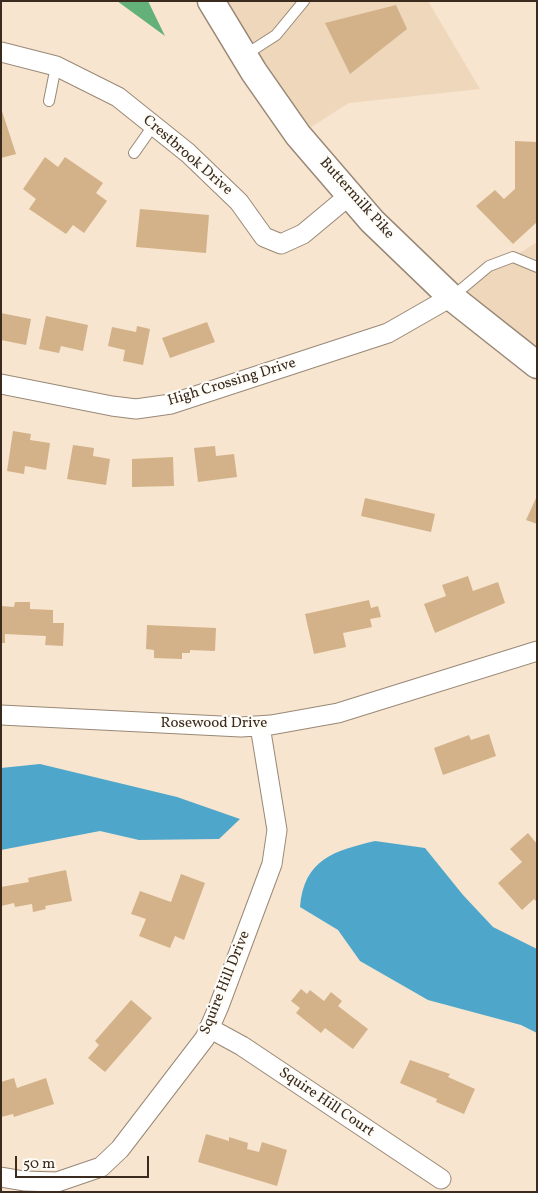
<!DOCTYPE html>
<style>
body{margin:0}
#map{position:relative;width:538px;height:1193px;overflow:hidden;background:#f7e5cf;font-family:Vollkorn,serif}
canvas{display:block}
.frame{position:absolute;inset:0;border:2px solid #3b2a1e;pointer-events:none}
.scale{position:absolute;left:15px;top:1156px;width:134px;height:22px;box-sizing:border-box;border:2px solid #3b2a1e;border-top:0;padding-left:6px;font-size:15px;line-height:18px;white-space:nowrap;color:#3b2a1e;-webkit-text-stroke:4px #fdfcf7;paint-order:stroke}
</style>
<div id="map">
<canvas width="538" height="1193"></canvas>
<div class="frame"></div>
<div class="scale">50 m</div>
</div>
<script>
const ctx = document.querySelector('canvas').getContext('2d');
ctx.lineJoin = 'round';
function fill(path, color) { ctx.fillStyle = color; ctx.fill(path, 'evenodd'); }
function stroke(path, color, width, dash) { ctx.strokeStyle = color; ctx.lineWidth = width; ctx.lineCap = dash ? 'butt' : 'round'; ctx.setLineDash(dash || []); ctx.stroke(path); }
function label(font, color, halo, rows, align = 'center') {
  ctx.font = font + ' Vollkorn,serif'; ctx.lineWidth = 4.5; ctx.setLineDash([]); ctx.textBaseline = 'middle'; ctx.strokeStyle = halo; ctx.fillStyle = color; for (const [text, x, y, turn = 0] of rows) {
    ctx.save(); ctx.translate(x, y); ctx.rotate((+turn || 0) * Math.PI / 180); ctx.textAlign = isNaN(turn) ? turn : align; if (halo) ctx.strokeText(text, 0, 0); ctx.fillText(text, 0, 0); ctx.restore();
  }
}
const built = new Path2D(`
 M211 1H428L480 89 349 103 298 135Z
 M537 242V365L451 297Z`);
const forest = new Path2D(`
 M117 1H148L165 36Z`);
const water = new Path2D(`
 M40 764 177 797 240 819 219 839 139 840 100 831 1 850V768Z
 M375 841 425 848 463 895 493 927 537 949V1033L521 1025 428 1000 360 961 338 930 300 907C304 859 334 851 375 841Z`);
const building = new Path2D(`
 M396 5 407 29 350 74 325 23Z
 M1 108 16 154 1 158Z
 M515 141 537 142V222L513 244 476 206 495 190 504 199 515 189Z
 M45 157 58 167 65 157 103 183 96 193 107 201 84 233 73 225 66 234 29 209 36 199 23 189Z
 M140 209 209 215 206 253 136 247Z
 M1 313 31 319 26 345 1 340Z
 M46 316 88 325 83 351 61 346 59 353 39 349Z
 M207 322 215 342 170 358 162 338Z
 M137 326 150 329 143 365 123 361 125 350 108 346 112 327 136 332Z
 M13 431 31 434 30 440 50 443 46 470 25 466 24 474 7 471Z
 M73 445 94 448 93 456 110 459 106 485 67 479Z
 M215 446 216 456 234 454 237 477 198 482 194 448Z
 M173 457 174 486 132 487V459Z
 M537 496V524L526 520Z
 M365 498 435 514 431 532 361 516Z
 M468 576 473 591 498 582 505 603 435 633 424 604 446 596 442 585Z
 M369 600 371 608 378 606 381 617 370 619 372 627 343 633 346 647 314 654 305 614Z
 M15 602H30V609L53 610V623H64L63 646 45 645 46 636 5 634V643H1V606L14 607Z
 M147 625 216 628 215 651 190 650V653H182V659L154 658V650L146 649Z
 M489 734 496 756 443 775 434 748 469 735 471 740Z
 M528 833 537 844V902L534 899 522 910 498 883 522 862 510 849Z
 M66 870 72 901 45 906 46 909 33 912 32 904 15 907 14 903 1 906V887L29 882 28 878Z
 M181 874 205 883 184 940 175 936 170 948 139 936 146 919 131 914 140 891 171 902Z
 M301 989 307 994 310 990 324 1001 331 992 342 1001 338 1006 368 1029 353 1049 325 1028 321 1033 296 1013 300 1008 291 1001Z
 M131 1000 152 1018 105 1072 88 1058 99 1045 95 1041Z
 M410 1060 450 1074 448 1077 475 1089 464 1114 436 1102 437 1099 400 1083Z
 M14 1078 17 1088 46 1078 54 1104 14 1117 13 1114 1 1117V1082Z
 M206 1134 229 1141V1137L248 1143 247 1149 259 1152 262 1142 287 1150 277 1186 198 1162Z`);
const service = new Path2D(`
 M245 55 276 35 304 1
 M49 101 56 66
 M134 153 153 126
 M452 297 489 266 513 257 537 267`);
const minor = new Path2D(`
 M1 52 56 66 118 97 188 153 239 202 264 237 281 244 303 234 351 194
 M1 384 112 406 136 409 171 404 388 333 451 297
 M1 715 241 727 271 725 338 713 537 651
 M209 1028 242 1046 441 1179
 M1 1177 24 1181 57 1182 101 1167 120 1149 205 1038 219 1006 272 864 277 830 260 726`);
const secondary = new Path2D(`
 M211 1 254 72 298 135 372 221 451 297 537 365`);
const streetNames = [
 ["Crestbrook Drive",187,156,41],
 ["Buttermilk Pike",356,199,48],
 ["High Crossing Drive",232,383,-17],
 ["Rosewood Drive",214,724],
 ["Squire Hill Drive",226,983,-68],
 ["Squire Hill Court",326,1103,34]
];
fill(built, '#eed7bb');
fill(forest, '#64b079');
fill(water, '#4ea7cb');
fill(building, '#d3b289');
stroke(service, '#998876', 12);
stroke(minor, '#998876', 21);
stroke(secondary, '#998876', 29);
stroke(service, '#fff', 10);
stroke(minor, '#fff', 19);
stroke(secondary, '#fff', 26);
label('15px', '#3b2a1e', '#fdfcf7', streetNames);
</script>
